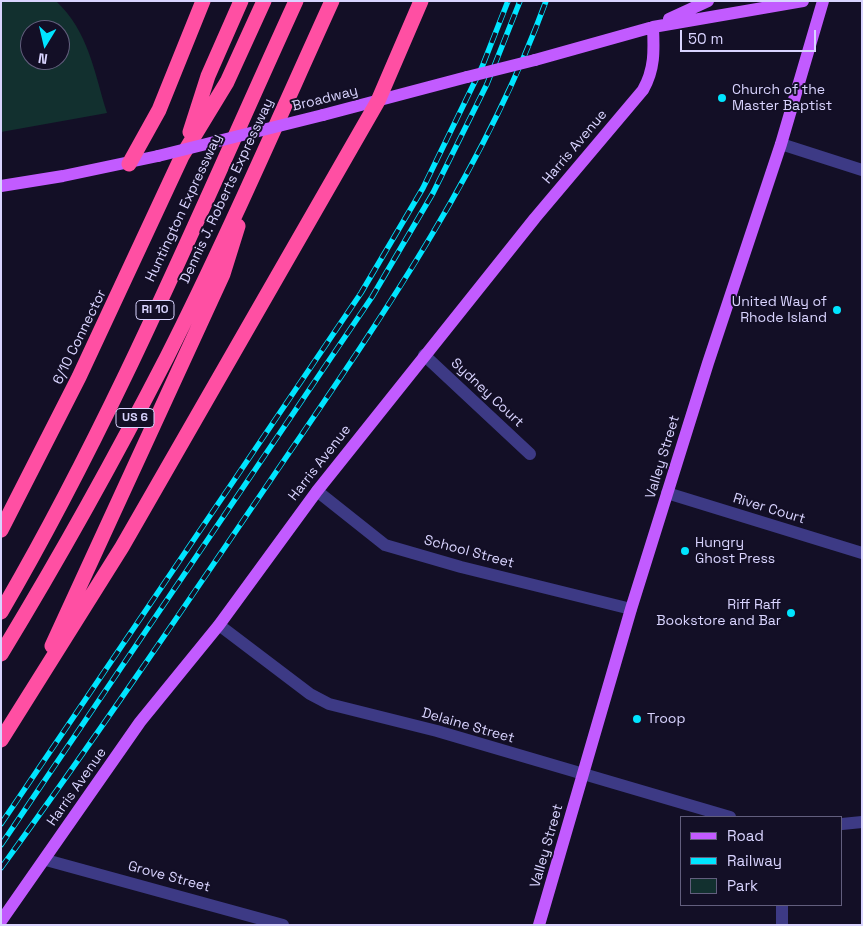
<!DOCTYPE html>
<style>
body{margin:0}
#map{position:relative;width:863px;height:926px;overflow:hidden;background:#130f26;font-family:"Space Grotesk",sans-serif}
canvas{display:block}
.frame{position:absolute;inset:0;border:2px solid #d9d4ff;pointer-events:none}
.legend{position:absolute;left:680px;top:816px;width:162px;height:90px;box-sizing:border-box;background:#130f26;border:1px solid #625e7d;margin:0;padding:6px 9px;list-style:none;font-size:15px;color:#d9d4ff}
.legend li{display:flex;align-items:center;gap:10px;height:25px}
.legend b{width:25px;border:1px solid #625e7d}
.north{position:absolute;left:20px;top:20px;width:50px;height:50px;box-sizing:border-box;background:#130f26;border:1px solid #625e7d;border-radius:50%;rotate:189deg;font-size:14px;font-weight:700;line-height:20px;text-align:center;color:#d9d4ff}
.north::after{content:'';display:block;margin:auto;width:18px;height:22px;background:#00e5ff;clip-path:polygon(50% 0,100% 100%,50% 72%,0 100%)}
.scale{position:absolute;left:680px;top:30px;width:136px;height:22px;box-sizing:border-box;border:2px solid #d9d4ff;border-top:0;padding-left:6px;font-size:15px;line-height:18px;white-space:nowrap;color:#d9d4ff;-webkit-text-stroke:4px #130f26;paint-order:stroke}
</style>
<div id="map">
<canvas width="863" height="926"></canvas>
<div class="frame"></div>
<ul class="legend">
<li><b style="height:6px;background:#c25bff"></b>Road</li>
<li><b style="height:6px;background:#00e5ff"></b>Railway</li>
<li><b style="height:14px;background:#12302f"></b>Park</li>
</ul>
<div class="north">N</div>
<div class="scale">50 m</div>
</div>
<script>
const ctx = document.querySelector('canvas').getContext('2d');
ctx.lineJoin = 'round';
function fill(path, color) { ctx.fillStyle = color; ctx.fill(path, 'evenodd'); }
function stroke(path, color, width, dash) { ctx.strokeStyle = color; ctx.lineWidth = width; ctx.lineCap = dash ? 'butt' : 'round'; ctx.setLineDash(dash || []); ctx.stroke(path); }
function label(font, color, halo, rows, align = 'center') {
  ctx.font = font + ' "Space Grotesk",sans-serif'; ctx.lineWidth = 4; ctx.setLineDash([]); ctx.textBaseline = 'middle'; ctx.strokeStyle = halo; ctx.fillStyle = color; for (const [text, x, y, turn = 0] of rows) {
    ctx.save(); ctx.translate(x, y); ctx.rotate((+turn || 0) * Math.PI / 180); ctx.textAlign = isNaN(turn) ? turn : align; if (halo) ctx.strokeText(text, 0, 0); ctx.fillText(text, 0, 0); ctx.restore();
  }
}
const green = new Path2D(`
 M1 1H56C89 32 94 72 107 113L1 132ZM30 30H60V60H30Z`);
const minor = new Path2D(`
 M781 144 862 170
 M424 355 530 454
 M317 491 385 545 461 567 631 609
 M667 493 862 553
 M219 625 310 694 329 704 437 731 730 817
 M842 824 862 822
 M46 860 283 925
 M782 905V925`);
const major = new Path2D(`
 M669 19 708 1
 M535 60 653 27 803 1
 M323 115 467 77
 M1 186 63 176 158 156
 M1 921 140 722 219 625 317 491 535 218 643 90C655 69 654 50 653 27
 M539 925 631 609 708 363 781 144 823 1`);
const highway = new Path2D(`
 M190 132 208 76 241 1
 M129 164 159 110 203 1
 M1 530 79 377 182 156 227 82 264 1
 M1 612C115 417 202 207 296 1
 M52 646 223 274 238 226
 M1 654C60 557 115 458 167 357 226 240 278 120 332 1
 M1 740 122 547 378 101 421 1`);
const rail = new Path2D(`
 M1 824 361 293 423 188 482 67 508 1
 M1 845 372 297 433 193 487 84 520 1
 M1 868C94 740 183 609 272 478 375 327 483 174 546 1`);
const majorBridge = new Path2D(`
 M467 77 535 60
 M158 156 323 115`);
const markers = [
 [722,98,5,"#00e5ff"],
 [837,310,5,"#00e5ff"],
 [685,551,5,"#00e5ff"],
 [791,613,5,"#00e5ff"],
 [637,719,5,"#00e5ff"]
];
const shields = [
 [155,310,38],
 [135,418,38]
];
const shieldNames = [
 ["RI 10",155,310],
 ["US 6",135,418]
];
const poiNames = [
 ["Church of the",732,90],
 ["Master Baptist",732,106],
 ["United Way of",827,302,"right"],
 ["Rhode Island",827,318,"right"],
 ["Hungry",695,543],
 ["Ghost Press",695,559],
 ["Riff Raff",781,605,"right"],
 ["Bookstore and Bar",781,621,"right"],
 ["Troop",647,719]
];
const streetNames = [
 ["Broadway",325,99,-14],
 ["Harris Avenue",575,147,-50],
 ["Dennis J. Roberts Expressway",227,191,-65],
 ["Huntington Expressway",184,208,-65],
 ["6/10 Connector",80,337,-64],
 ["Sydney Court",487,393,43],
 ["Valley Street",663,457,-73],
 ["Harris Avenue",320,463,-52],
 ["River Court",769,509,17],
 ["School Street",469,552,15],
 ["Delaine Street",468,726,16],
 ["Harris Avenue",77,787,-55],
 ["Valley Street",547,846,-74],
 ["Grove Street",169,877,15]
];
fill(green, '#12302f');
stroke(minor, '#3d3a85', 12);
stroke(major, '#c25bff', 12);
stroke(highway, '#ff4fa3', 15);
stroke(rail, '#00e5ff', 5.5);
stroke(rail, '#130f26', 4, [11]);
stroke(majorBridge, '#c25bff', 12);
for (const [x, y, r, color] of markers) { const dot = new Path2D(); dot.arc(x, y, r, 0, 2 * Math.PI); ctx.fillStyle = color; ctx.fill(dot); stroke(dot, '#130f26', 2); }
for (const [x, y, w] of shields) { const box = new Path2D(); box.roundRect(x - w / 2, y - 9.5, w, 19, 4); ctx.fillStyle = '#130f26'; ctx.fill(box); stroke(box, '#d9d4ff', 1); }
label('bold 12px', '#d9d4ff', null, shieldNames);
label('14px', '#d9d4ff', '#130f26', poiNames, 'left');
label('14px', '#d9d4ff', '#130f26', streetNames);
</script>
